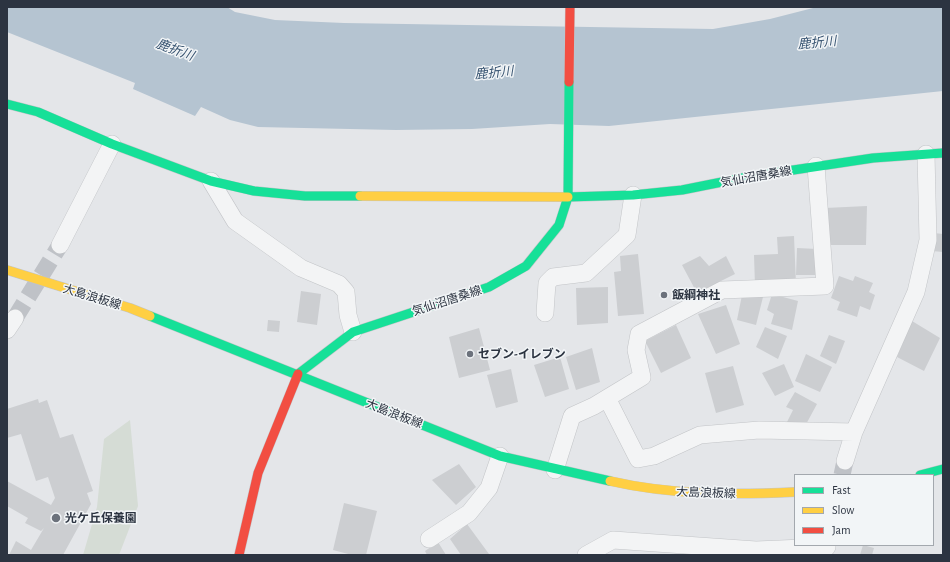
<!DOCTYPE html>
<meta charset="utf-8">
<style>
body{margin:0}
#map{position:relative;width:950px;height:562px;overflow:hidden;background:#e4e6e9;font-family:"Alegreya Sans",sans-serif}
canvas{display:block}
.frame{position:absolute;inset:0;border:8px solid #2c3441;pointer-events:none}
.legend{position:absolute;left:794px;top:474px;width:140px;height:72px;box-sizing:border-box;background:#f2f5f7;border:1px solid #a3a8ae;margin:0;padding:5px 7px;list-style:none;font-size:12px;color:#2c3441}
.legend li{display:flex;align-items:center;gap:8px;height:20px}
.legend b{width:20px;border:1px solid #a3a8ae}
</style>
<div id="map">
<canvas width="950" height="562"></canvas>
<div class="frame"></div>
<ul class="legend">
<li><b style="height:5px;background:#16e098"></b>Fast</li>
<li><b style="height:5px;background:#ffcf43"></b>Slow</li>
<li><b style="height:5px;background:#f24e42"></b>Jam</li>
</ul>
</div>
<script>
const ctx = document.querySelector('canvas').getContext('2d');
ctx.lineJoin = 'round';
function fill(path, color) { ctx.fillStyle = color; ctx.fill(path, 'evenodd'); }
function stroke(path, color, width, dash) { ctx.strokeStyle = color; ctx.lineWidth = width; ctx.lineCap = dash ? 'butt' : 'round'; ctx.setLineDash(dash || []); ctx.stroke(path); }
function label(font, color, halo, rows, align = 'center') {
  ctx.font = font + ' "Alegreya Sans","Noto Sans JP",sans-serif'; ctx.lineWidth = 3; ctx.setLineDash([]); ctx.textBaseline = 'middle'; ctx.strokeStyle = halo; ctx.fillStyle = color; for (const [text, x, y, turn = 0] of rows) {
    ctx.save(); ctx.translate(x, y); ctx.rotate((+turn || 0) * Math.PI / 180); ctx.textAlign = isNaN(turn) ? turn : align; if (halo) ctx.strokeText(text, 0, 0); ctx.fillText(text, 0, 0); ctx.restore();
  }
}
const green = new Path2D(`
 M130 420 138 506 119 555H83L97 507 104 439Z`);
const water = new Path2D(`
 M7 7H227L235 12 275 20 344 23 713 29 770 19 817 7H943V91L609 126 550 124 472 129 396 130 258 127 230 120 201 107 195 116 133 89 135 83 7 32Z`);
const building = new Path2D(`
 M867 206 866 245H827L825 208Z
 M934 233 943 234V252L932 251Z
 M794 236 796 284 755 286 754 255 778 254 777 237Z
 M797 248 817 249V275H796Z
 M638 254 644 314 618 316 614 272 621 271 620 256Z
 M700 256 709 266 726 256 735 274 697 293 682 265Z
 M839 276 853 281 855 276 873 283 869 292 875 295 870 310 860 306 857 317 837 310 840 302 831 298Z
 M608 287V323L577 325 576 288Z
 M301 291 321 294 317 325 297 322Z
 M772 294 798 301 792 330 771 324 774 314 767 310Z
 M742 295 763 297 756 325 737 320Z
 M726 305 740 344 716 354 698 314Z
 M268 320 280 321 279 332 267 331Z
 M912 321 940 338 924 371 897 357Z
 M676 325 691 358 661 373 645 341Z
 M765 327 787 336 778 359 756 347Z
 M479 328 490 370 459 378 449 337Z
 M829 335 845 341 836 364 820 356Z
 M592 348 600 382 576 390 566 357Z
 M806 354 832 367 820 392 795 381Z
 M560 357 569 389 545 397 534 365Z
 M784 364 794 387 775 396 762 373Z
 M733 366 744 405 716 413 705 373Z
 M511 369 518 402 496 408 487 375Z
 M795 392 817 404 804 428 787 422 793 410 786 407Z
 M38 399 39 403 47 400 60 438 73 434 93 491 87 493 91 504 63 555H9L16 541 31 550 44 528 41 531 25 523 28 518 7 506V481L51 505 55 498 48 477 36 481 21 434 7 438V409Z
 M459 464 476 487 456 505 432 480Z
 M344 503 377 511 366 555H352L333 550Z
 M467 524 489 554 488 555H461L450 539Z
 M438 542 446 555H427L425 551Z
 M863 545 874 548 872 555H860Z`);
const streetTunnel = new Path2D(`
 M15 318 60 245
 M842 475 845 461`);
const street = new Path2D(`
 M211 181 235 221 301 268 339 284 346 292 348 315 353 332
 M60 245 112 144
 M545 313 547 283 553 277 586 273 627 235 633 195
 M7 330 15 318
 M607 398 638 459 654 456 700 435 759 430 854 432
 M845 461 854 432 916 292 928 240 926 154
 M555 470 572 416 594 406 642 377 636 350 639 334 722 290 825 286 816 166
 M429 539 469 513 489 488 500 456
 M586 555 613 540 756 550 827 547V545`);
const fast = new Path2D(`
 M7 104 38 112 112 144 211 181 254 191 305 196H360
 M568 197 633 195 682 190 747 177 873 158 943 153
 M150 316 500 456 610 481
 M298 374 353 332 489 287 526 266 559 225 568 197 569 82
 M920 475 943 469`);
const slow = new Path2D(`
 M360 196 568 197
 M7 270 130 308 150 316
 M610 481C671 495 733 495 795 492`);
const jam = new Path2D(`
 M569 82 570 7
 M239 555 258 473 298 374`);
const markers = [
 [664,295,4,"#6c727c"],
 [470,354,4,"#6c727c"],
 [56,518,5,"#6c727c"]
];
const streetNames = [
 ["気仙沼唐桑線",756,177,-10],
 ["大島浪板線",92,297,17],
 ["気仙沼唐桑線",447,301,-18],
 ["大島浪板線",394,414,21],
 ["大島浪板線",706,493,2]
];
const poiNames = [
 ["飯綱神社",672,295],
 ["セブン-イレブン",478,354],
 ["光ケ丘保養園",65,518]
];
const waterNames = [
 ["鹿折川",817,43,-5],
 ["鹿折川",175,50,20],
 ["鹿折川",494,73,-5]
];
fill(green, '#d5dcd5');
fill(water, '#b5c4d1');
fill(building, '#ccced1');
stroke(streetTunnel, '#bfc2c7', 17, [17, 8]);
stroke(street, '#c2c4c7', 18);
stroke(fast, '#c2c4c7', 10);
stroke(slow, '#c2c4c7', 10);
stroke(jam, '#c2c4c7', 10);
stroke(street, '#f3f4f5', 17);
stroke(fast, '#16e098', 9);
stroke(slow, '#ffcf43', 9);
stroke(jam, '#f24e42', 9);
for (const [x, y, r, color] of markers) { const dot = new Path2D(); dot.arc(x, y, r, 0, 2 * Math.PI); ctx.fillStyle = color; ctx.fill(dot); stroke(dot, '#f2f5f7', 1.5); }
label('12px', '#2c3441', '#f2f5f7', streetNames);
label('bold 12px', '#2c3441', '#f2f5f7', poiNames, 'left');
label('italic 13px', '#395572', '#f2f5f7', waterNames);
</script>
